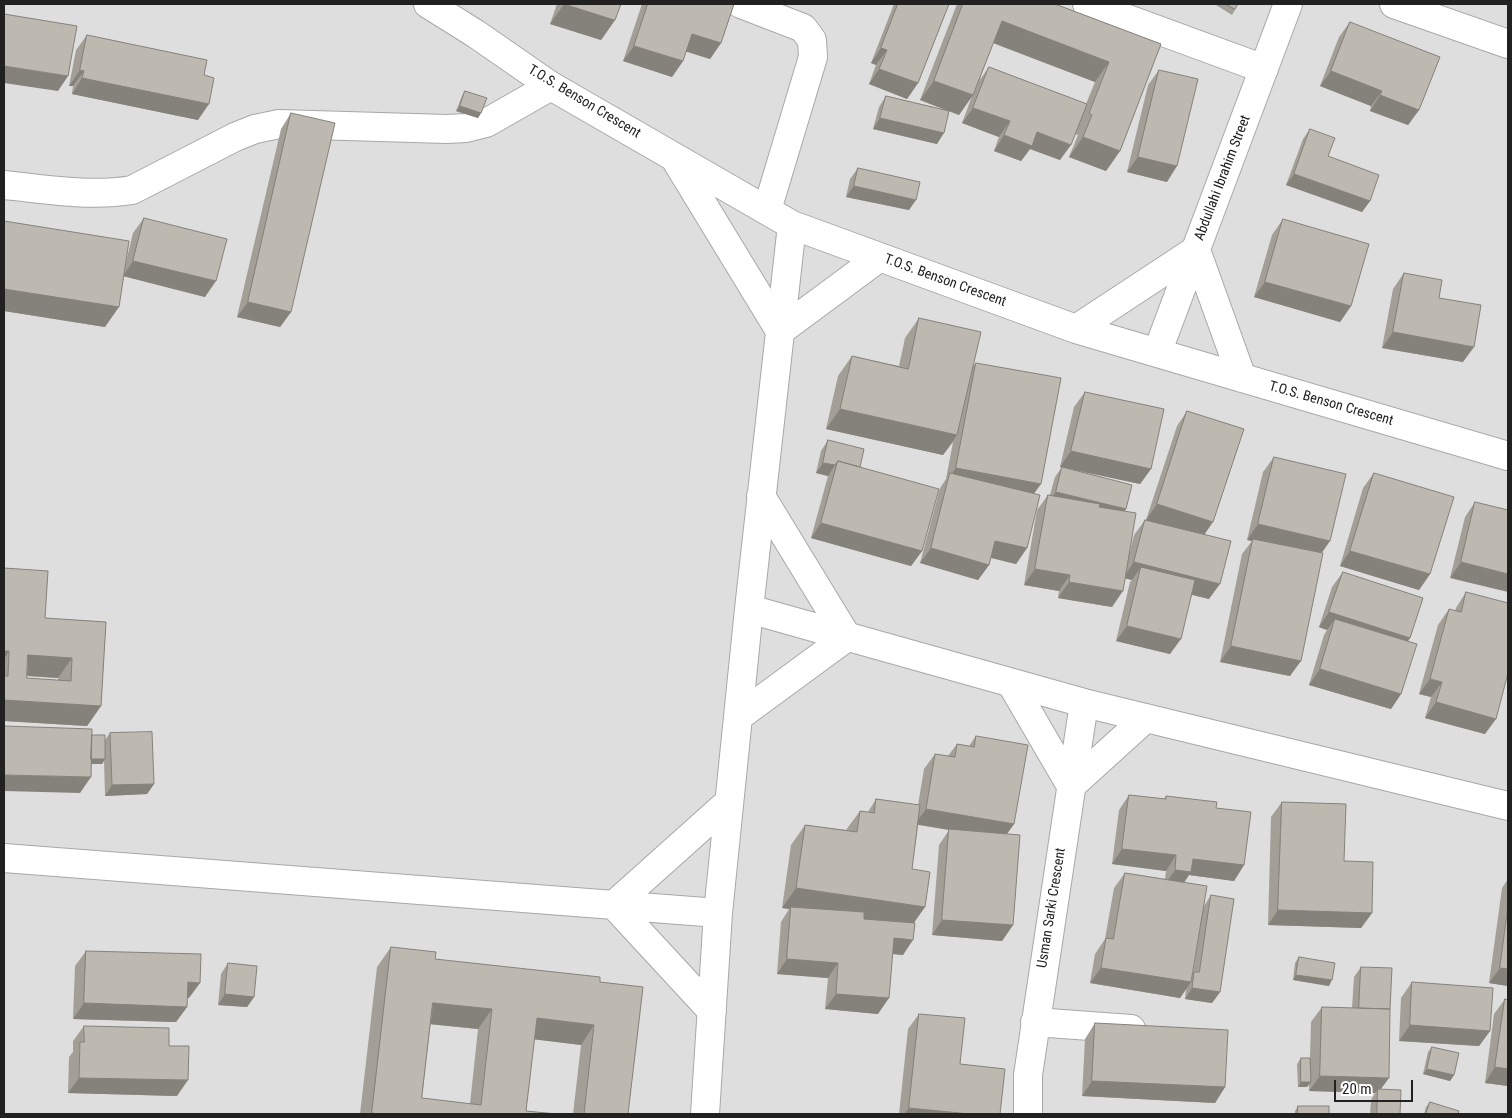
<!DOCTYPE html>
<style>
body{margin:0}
#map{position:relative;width:1512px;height:1118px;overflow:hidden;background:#f1f0e7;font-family:"Roboto Condensed",sans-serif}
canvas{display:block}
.frame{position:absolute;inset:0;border:5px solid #212121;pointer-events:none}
.scale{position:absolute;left:1334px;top:1080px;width:79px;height:22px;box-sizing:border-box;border:2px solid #212121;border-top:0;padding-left:6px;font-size:15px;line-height:18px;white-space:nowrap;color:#212121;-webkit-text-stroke:4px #fff;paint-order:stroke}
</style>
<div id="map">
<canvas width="1512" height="1118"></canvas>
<div class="frame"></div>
<div class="scale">20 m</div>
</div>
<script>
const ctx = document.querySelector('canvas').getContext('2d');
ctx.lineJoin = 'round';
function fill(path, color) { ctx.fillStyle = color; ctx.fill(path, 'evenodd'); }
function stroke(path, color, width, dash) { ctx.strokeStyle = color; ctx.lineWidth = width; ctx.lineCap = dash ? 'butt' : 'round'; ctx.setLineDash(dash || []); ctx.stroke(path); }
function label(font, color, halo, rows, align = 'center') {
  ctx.font = font + ' "Roboto Condensed",sans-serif'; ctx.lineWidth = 4; ctx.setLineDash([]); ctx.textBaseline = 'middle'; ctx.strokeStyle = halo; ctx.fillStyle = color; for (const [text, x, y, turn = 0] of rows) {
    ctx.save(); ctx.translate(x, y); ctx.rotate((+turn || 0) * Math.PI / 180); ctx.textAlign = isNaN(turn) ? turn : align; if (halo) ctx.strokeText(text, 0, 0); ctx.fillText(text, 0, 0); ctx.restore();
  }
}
const residential = new Path2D(`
 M4 4H1508V1114H4Z`);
const minor = new Path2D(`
 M428 4 476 34 551 86 792 225 1076 329 1508 456
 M741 4 803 28 812 40 813 57 767 210
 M1087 4 1264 69
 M1394 4 1508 44
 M674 157 780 331 880 257
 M4 185C46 189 89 197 132 190L235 137 255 129 279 124 447 129 466 128 486 123 551 86
 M1076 329 1196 250 1242 378
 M1157 353 1288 4
 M749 609 1084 703 1508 806
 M1011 683 1071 786 1146 718
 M738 717 847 637 761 496
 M4 858 718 913 705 1114
 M718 913 749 609 792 225
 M712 1011 614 905 729 802
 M1035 1022 1131 1029
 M1028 1114V1075L1084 703`);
const wall = new Path2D(`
 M557 4H621L615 20 601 40 550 24Z
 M642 4H734L721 43 710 59 686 51 683 61 672 77 623 61Z
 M894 4H949L918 83 907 99 869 84 876 65 871 63Z
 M957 4H1055L1161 44 1120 151 1106 171 1069 157 1078 135 1075 134 1060 160 1030 149 1021 161 994 151 999 137 962 123 972 96 959 115 949 111 937 144 873 129 879 107 886 96 946 110 920 100ZM993 43 1095 82 1086 104 989 67 979 81Z
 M1217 4H1238L1232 15 1216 5Z
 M1350 22 1419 110 1408 125 1370 111 1371 106 1320 86 1339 37Z
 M87 35 204 75 198 120 72 94 73 86H69L76 50Z
 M1159 70 1167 182 1127 172 1148 85Z
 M465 91 481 113 478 118 456 111 462 96Z
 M291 113V312L280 327 237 317 281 129Z
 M1310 129 1328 156 1370 201 1362 212 1286 185 1303 139Z
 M858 168 909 210 846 197 850 179Z
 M144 218 205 297 123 276 105 327 4 311V221L125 266 133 233Z
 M1283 219 1351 306 1340 322 1254 297 1272 235Z
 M1404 273 1463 362 1382 348 1393 289Z
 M919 318 973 366 976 363 1034 493 1027 548 1016 564 991 558 989 565 978 580 920 563 940 488 946 479 953 442 943 455 826 429 838 376 852 356 899 366 905 338Z
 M1085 392 1151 469 1140 484 1071 469 1126 509 1125 511 1130 551 1134 535 1145 520H1146L1177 426 1187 411 1205 534 1209 599 1192 595 1170 654 1116 641 1130 582 1132 580 1125 578 1112 607 1058 598 1059 591 1024 585 1037 510 1048 495H1050L1055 477 1062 467H1060L1074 407Z
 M828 440 860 467 922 551 911 566 811 538 828 476 816 473 821 451Z
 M1274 457 1322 553 1290 676 1220 662 1242 554 1252 541 1247 540 1263 472Z
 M1374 473 1430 574 1419 590 1340 566 1363 488Z
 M1475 502 1508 510 1450 578 1465 517Z
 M4 568 45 618 106 622 101 706 87 726 4 721ZM27 676 58 678V680L27 678Z
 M1343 572 1410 638 1408 641 1401 694 1391 709 1309 685 1324 635 1327 630 1319 627 1332 587Z
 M1466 592 1485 734 1425 718 1431 697 1419 694 1438 625 1449 609 1455 611 1456 608Z
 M110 733 154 784 147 794 105 796 104 761 102 764H91L80 793 92 735 105 740Z
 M976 736 1014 824 1007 834 1013 925 1002 941 932 935 939 845 949 830 918 825 912 869 925 907 913 923 903 955 892 954 878 1014 825 1009 828 978 777 974 781 922 789 909 782 908 791 845 805 825 846 830 860 811 868 812 876 799 918 805 924 769 935 754 948 756 957 744 969 746Z
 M1129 795 1164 799 1166 796 1216 808 1244 865 1234 881 1189 875 1184 883 1204 906 1211 895 1220 992 1212 1003 1185 999 1186 989 1180 998 1090 983 1095 954 1105 939 1114 888 1125 873 1165 879 1166 871 1112 864 1119 810ZM1202 913 1193 973 1192 975Z
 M1282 802 1344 861 1372 913 1361 928 1268 925 1271 817Z
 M1508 879V986L1489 983 1502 888Z
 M391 947 435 959 600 982 628 1114H573L581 1045 534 1039 526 1111 557 1114H360L377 967ZM430 1024 478 1029 470 1104 422 1098Z
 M86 951 189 998H187V1007L176 1022 73 1019 75 966Z
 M1299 957 1329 986 1293 980 1295 963Z
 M228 963 254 997 247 1007 218 1005 221 974Z
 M1361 967 1381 1089 1400 1114H1370L1371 1100 1375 1093 1309 1091V1084L1307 1087H1298L1297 1064 1301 1058H1310L1311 1022 1322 1007 1352 1008 1354 977Z
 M1412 982 1490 1031 1479 1046 1399 1041 1401 998Z
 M1505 999 1508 1000V1086L1485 1083 1494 1014Z
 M919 1014 960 1064 1000 1114H899L908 1029Z
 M1095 1023 1225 1087 1215 1103 1082 1096 1085 1039Z
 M84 1026 169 1046 177 1096 68 1093 69 1057 73 1052V1041Z
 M1432 1047 1454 1075 1450 1081 1423 1074 1428 1052Z
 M1430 1102 1458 1114H1424L1426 1107Z
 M1298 1106 1329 1114H1295V1111Z`);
const shadedWall = new Path2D(`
 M564 4 615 20 601 40 550 24Z
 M1002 21 1109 62 1095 82 988 41Z
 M692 34 721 43 710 59 681 50Z
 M634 46 683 61 672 77 623 61Z
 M881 48 887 50 876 65 871 63Z
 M4 66 68 76 58 91 4 83Z
 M879 69 918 83 907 99 869 84Z
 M80 70 84 71 73 86H69Z
 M1331 71 1382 91 1371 106 1320 86Z
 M82 78 209 104 198 120 72 94Z
 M934 81 973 95 959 115 920 100Z
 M1380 95 1419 110 1408 125 1370 111Z
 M460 106 481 113 478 118 456 111Z
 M973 108 1010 121 999 137 962 123Z
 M880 118 944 133 937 144 873 129Z
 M1037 132 1071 145 1060 160 1030 149 1021 161 994 151 1004 135Z
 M1083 137 1120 151 1106 171 1069 157Z
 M1138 157 1177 166 1167 182 1127 172Z
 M1294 174 1370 201 1362 212 1286 185Z
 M854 186 916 200 909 210 846 197Z
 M133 261 216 281 205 297 123 276Z
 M1265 282 1351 306 1340 322 1254 297Z
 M4 289 119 307 105 327 4 311Z
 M248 302 291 312 280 327 237 317Z
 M1393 332 1474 347 1463 362 1382 348Z
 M840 409 957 435 943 455 826 429Z
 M1071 451 1151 469 1140 484 1060 467Z
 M823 463 835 465 828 476 816 473Z
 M956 468 1041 484 1030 499 949 478Z
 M1056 492 1126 509 1119 520 1048 502Z
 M1157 504 1213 522 1202 538 1146 520Z
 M821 523 922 551 911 566 811 538Z
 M1258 524 1330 541 1319 557 1253 539 1252 541 1247 540Z
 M995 541 1027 548 1016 564 984 556Z
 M931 548 989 565 978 580 920 563Z
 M1350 551 1430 574 1419 590 1340 566Z
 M1134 562 1220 584 1209 599 1138 581 1141 567 1132 580 1123 578Z
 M1461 562 1508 574V592L1450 578Z
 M1035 569 1070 575 1059 591 1024 585Z
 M1069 582 1123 591 1112 607 1058 598Z
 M1329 612 1410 638 1399 653 1335 619 1327 630 1319 627Z
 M1127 626 1181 639 1170 654 1116 641Z
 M1231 646 1301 661 1290 676 1220 662Z
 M4 651H9L4 659Z
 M28 655 72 658 58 678 14 675Z
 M1320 669 1401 694 1391 709 1309 685Z
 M1430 679 1442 682 1431 697 1419 694Z
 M4 700 101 706 87 726 4 721Z
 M1436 702 1496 719 1485 734 1425 718Z
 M86 759H105L102 764H82Z
 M4 775 91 777 80 793 4 791Z
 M154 784 147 794 105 796 112 785Z
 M926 809 1014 824 1003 839 915 824Z
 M1122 849 1176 855 1166 871 1112 864Z
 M1193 859 1244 865 1234 881 1189 875 1180 888 1164 886 1175 870Z
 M796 888 925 907 911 927 791 910V907L789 909 782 908Z
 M1278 910 1372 913 1361 928 1268 925Z
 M942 920 1013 925 1002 941 932 935Z
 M894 938 913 940 903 955 883 953Z
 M787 959 838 963 828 978 777 974Z
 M1101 968 1191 982 1180 998 1090 983Z
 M1500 968 1508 969V986L1489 983Z
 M1296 975 1332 980 1329 986 1293 980Z
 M188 982 200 983 189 998H177Z
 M1192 988 1220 992 1212 1003 1185 999Z
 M225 994 254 997 247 1007 218 1005Z
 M836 994 889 998 878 1014 825 1009Z
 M84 1003 187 1007 176 1022 73 1019Z
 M433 1003 492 1009 478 1029 419 1023Z
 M537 1018 594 1025 581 1045 523 1038Z
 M1410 1025 1490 1031 1479 1046 1399 1041Z
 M1495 1067 1508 1069V1086L1485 1083Z
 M1427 1069 1454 1075 1450 1081 1423 1074Z
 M1320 1076 1389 1078 1378 1093V1089L1375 1093 1309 1091Z
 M79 1078 188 1080 177 1096 68 1093Z
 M1092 1081 1225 1087 1215 1103 1082 1096Z
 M1301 1082H1311L1307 1087H1298Z
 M909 1108 970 1114H904Z`);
const building = new Path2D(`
 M564 4H621L615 20Z
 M648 4H734L721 43 692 34 683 61 634 46Z
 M898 4H949L918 83 879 69 887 50 881 48Z
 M963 4H1055L1161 44 1120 151 1083 137 1092 115 1089 113 1109 62 1002 21 973 95 934 81Z
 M1226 4H1238L1235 9Z
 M4 14 77 26 68 76 4 66Z
 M1350 22 1440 57 1419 110 1380 95 1382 91 1331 71Z
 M87 35 207 60 204 75 214 78 209 104 82 78 84 71 80 70Z
 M989 67 1087 104 1071 145 1037 132 1032 146 1004 135 1010 121 973 108Z
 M1159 70 1198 79 1177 166 1138 157Z
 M465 91 487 98 481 113 460 106Z
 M886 96 949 111 944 133 880 118Z
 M291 113 335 123 291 312 248 302Z
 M1310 129 1335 138 1328 156 1379 175 1370 201 1294 174Z
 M858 168 920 182 916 200 854 186Z
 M144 218 227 239 216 281 133 261Z
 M1283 219 1369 244 1351 306 1265 282Z
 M4 221 129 241 119 307 4 289Z
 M1404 273 1442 280 1439 298 1481 305 1474 347 1393 332Z
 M919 318 981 332 957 435 840 409 852 356 908 369Z
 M976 363 1061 378 1041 484 956 468Z
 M1085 392 1164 409 1151 469 1071 451Z
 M1187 411 1244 429 1213 522 1157 504Z
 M828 440 864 449 860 467 838 461 835 465 823 463Z
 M1274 457 1346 474 1330 541 1258 524Z
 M838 461 939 489 922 551 821 523Z
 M1062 467 1132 485 1126 509 1056 492Z
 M950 473 1040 495 1027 548 995 541 989 565 931 548Z
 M1374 473 1454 497 1430 574 1350 551Z
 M1048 495 1100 504 1099 507 1136 513 1123 591 1069 582 1070 575 1035 569Z
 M1475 502 1508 510V574L1461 562Z
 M1145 520 1231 541 1220 584 1134 562Z
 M1253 539 1323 553 1301 661 1231 646Z
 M1141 567 1195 580 1181 639 1127 626Z
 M4 568 48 571 45 618 106 622 101 706 4 700V676H8L9 651H4ZM28 655 72 658 71 681 27 678Z
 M1343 572 1423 598 1410 638 1329 612Z
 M1466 592 1508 603V673L1496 719 1436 702 1442 682 1430 679 1449 609 1461 612Z
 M1335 619 1417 644 1401 694 1320 669Z
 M4 726 92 729 91 777 4 775Z
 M152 732 154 784 112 785 110 733Z
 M92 735H105V759H91Z
 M976 736 1028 745 1014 824 926 809 935 754 955 757 957 744 974 747Z
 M1129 795 1166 799V796L1217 802 1216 808 1251 812 1244 865 1193 859 1191 872 1175 870 1176 855 1122 849Z
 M876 799 920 805 912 869 930 872 925 907 796 888 805 825 857 832 860 811 874 813Z
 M1282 802 1346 804 1344 861 1373 862 1372 913 1278 910Z
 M949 829 1020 835 1013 925 942 920Z
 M1125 873 1207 886 1191 982 1101 968 1106 938 1113 939Z
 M1211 895 1234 899 1220 992 1192 988 1194 972H1199Z
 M791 907 864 912V919L915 923 913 940 894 938 889 998 836 994 838 963 787 959Z
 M1508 907V969L1500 968Z
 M391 947 436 952 435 959 600 977V982L643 987 628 1114H584L594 1025 537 1018 526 1111 557 1114H379L372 1113ZM433 1003 492 1009 481 1105 422 1098Z
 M86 951 201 954 200 983 188 982 187 1007 84 1003Z
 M1299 957 1335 963 1332 980 1296 975Z
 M228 963 257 966 254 997 225 994Z
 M1361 967 1392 968 1390 1009 1359 1008Z
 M1412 982 1493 988 1490 1031 1410 1025Z
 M1505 999 1508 1000V1069L1495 1067Z
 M1322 1007 1390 1009 1389 1078 1320 1076Z
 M919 1014 965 1018 960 1064 1005 1069 1000 1114H970L909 1108Z
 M1095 1023 1228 1030 1225 1087 1092 1081Z
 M84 1026 169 1028V1046H189L188 1080 79 1078 80 1042H84Z
 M1432 1047 1459 1053 1454 1075 1427 1069Z
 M1301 1058H1310L1311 1082H1301Z
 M1378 1089 1401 1090 1400 1114H1377Z
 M1430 1102 1459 1111 1458 1114H1426Z
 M1298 1106H1329V1114H1298Z`);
const streetNames = [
 ["T.O.S. Benson Crescent",584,102,31],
 ["Abdullahi Ibrahim Street",1223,178,-69],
 ["T.O.S. Benson Crescent",945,281,20],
 ["T.O.S. Benson Crescent",1331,404,16],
 ["Usman Sarki Crescent",1052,908,-81]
];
fill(residential, '#dfdede');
stroke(minor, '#a8a8a8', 30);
stroke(minor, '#fff', 28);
fill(wall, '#a39f97');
fill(shadedWall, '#85827b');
fill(building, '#beb9b0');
stroke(building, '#85827b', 1);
label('14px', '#212121', '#fff', streetNames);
</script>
